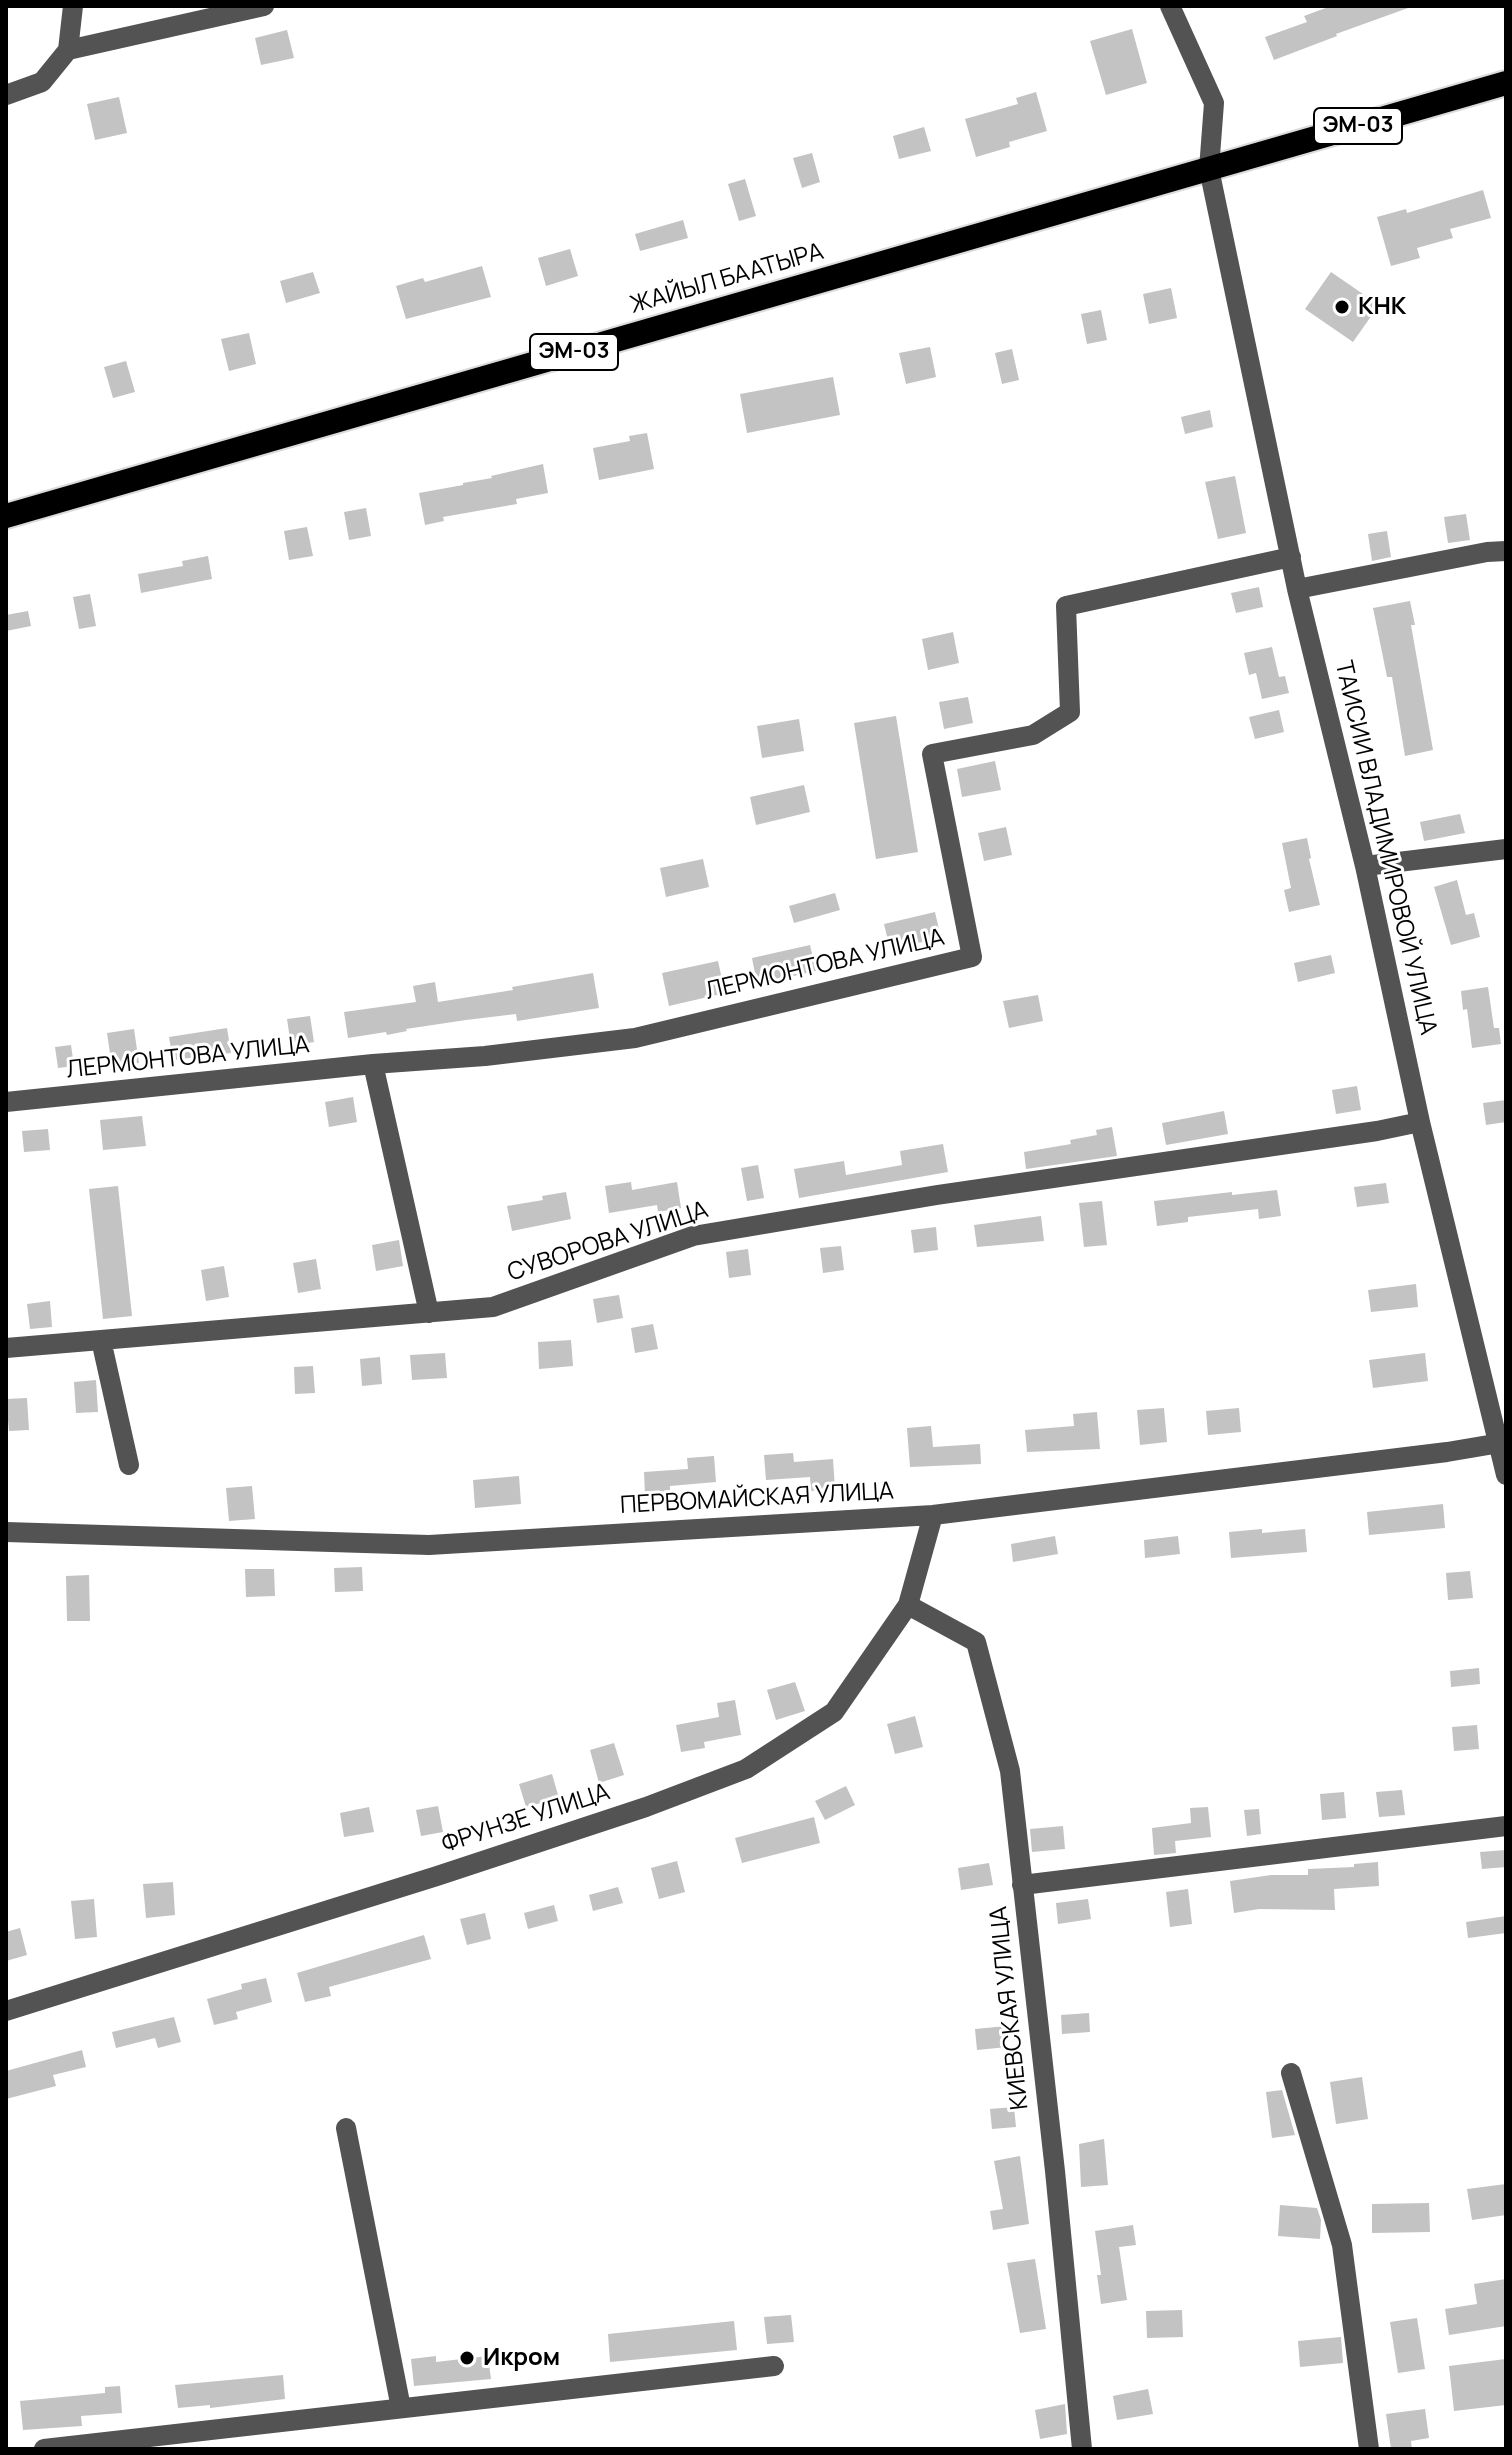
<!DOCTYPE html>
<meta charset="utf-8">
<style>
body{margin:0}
#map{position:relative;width:1512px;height:2455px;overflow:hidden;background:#fff;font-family:Manrope,sans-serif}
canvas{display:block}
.frame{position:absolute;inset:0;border:8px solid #000;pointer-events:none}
</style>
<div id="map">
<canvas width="1512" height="2455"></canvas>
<div class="frame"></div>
</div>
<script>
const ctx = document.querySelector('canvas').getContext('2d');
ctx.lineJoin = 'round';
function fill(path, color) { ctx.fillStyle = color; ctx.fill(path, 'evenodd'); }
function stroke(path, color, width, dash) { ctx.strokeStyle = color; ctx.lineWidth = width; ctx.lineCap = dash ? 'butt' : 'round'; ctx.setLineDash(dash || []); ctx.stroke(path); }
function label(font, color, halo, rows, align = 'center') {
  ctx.font = font + ' Manrope,sans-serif'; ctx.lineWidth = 6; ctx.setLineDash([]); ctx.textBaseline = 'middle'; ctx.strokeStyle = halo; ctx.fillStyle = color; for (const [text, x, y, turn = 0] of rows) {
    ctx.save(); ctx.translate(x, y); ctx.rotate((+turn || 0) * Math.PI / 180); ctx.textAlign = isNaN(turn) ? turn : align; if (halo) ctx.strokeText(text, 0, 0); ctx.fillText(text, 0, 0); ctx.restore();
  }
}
const building = new Path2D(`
 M1331 6H1408V8L1336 34 1337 36 1274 60 1265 37 1307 22 1304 16Z
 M1132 29 1147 83 1106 95 1090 41Z
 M287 30 294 58 261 65 255 38Z
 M1036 92 1047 131 1009 142 1010 147 976 157 965 119 1018 104 1016 98Z
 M119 97 127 133 95 140 87 104Z
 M924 127 931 151 899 159 893 136Z
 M812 153 820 182 802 188 793 158Z
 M745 179 756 216 739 221 728 184Z
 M1483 190 1491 218 1450 229 1453 238 1417 248 1420 258 1391 266 1377 217 1406 209 1407 213Z
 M683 220 688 238 640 251 635 234Z
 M570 249 578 276 546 286 538 258Z
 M482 266 491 297 406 319 396 286 423 278 425 282Z
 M313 272 320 293 286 303 280 281Z
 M1331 272 1379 305 1353 342 1305 309Z
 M1171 288 1177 318 1149 324 1143 294Z
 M1101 310 1107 340 1087 344 1081 314Z
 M249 333 256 364 229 371 221 339Z
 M930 347 936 377 906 384 899 353Z
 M1012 349 1019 380 1002 384 995 353Z
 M126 361 135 392 113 398 104 367Z
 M833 377 840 415 747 433 740 394Z
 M1210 410 1213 427 1185 434 1181 417Z
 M647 433 654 469 599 480 593 448 630 441 629 436Z
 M543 464 548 493 516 499 517 504 443 517 444 521 425 525 419 493 463 485V483L492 478 491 476Z
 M1235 476 1246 533 1218 539 1205 482Z
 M366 508 371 536 349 540 344 512Z
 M1466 514 1470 540 1448 543 1444 517Z
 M307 527 313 556 289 560 284 531Z
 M1387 531 1391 557 1372 561 1368 534Z
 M208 556 212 579 141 593 138 574 183 566 182 561Z
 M1259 587 1263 607 1236 613 1231 593Z
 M90 594 96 626 79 629 73 597Z
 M1410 601 1415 625H1411L1433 750 1405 756 1392 677H1387L1373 608Z
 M28 611 31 626 6 631V615Z
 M953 632 959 663 928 670 922 639Z
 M1272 647 1279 677 1285 676 1289 693 1262 699 1256 673 1249 675 1244 653Z
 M968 697 973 723 944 729 939 702Z
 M1279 710 1284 732 1255 739 1249 717Z
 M896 716 918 852 876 859 854 723Z
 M799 719 804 751 762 758 757 726Z
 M995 761 1001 790 962 797 957 769Z
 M804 785 810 812 756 825 750 797Z
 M1460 814 1465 833 1424 841 1420 822Z
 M1006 827 1012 855 984 861 978 833Z
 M1307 838 1311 858 1309 859 1320 905 1289 912 1284 890 1291 888 1282 843Z
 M703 859 709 887 666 897 660 868Z
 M1457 880 1466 915 1474 913 1480 937 1451 945 1434 887Z
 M835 893 840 910 794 923 789 906Z
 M935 912 941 938 890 949 884 924Z
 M810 945 816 971 757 984 752 958Z
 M1331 955 1335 973 1298 982 1294 963Z
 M718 961 725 993 669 1006 662 973Z
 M593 973 599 1008 517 1021 516 1014 466 1020 406 1029 407 1031 387 1035 386 1032 348 1038 344 1012 416 1002 413 986 435 982 438 1002 513 990 512 987Z
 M1488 987 1494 1028H1499L1501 1044 1472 1048 1467 1009 1463 1010 1461 991Z
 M1038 995 1043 1021 1009 1028 1003 1001Z
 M310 1016 314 1042 291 1046 287 1019Z
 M227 1028 231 1053 173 1060 169 1037Z
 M134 1029 139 1063 112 1067 107 1033Z
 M71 1045 74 1066 58 1068 55 1047Z
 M1357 1086 1361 1110 1336 1114 1332 1090Z
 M353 1097 357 1122 329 1127 325 1102Z
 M1506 1100V1122L1486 1125 1483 1103Z
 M1224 1111 1228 1134 1166 1145 1162 1123Z
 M142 1116 146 1146 103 1150 100 1120Z
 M1112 1127 1117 1156 1026 1169 1024 1152 1071 1144 1070 1140 1097 1135 1096 1130Z
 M48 1129 50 1150 24 1152 22 1131Z
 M943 1144 948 1172 799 1198 794 1169 844 1161 846 1175 902 1165 900 1151Z
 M758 1165 764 1198 747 1201 741 1168Z
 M631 1182 632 1190 677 1182 681 1208 658 1212 657 1205 609 1213 605 1186Z
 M1386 1183 1389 1203 1357 1207 1354 1187Z
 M118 1186 132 1316 103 1319 89 1189Z
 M1277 1190 1281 1216 1259 1219 1258 1209 1188 1217V1222L1157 1226 1154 1201 1232 1192V1195Z
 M566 1192 571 1219 512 1231 507 1206 543 1200 542 1196Z
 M1102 1201 1107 1245 1084 1247 1079 1203Z
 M1041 1216 1044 1241 977 1247 974 1225Z
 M936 1227 938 1250 914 1253 911 1230Z
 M399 1240 403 1266 376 1271 372 1245Z
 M841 1246 844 1270 823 1273 820 1248Z
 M748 1249 751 1275 729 1278 726 1252Z
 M316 1259 321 1289 298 1293 293 1263Z
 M224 1266 229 1297 206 1301 201 1270Z
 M1416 1284 1418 1307 1371 1312 1368 1290Z
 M619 1295 623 1318 597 1323 593 1299Z
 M50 1301 52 1327 30 1329 27 1304Z
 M653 1324 658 1349 635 1353 631 1328Z
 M571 1340 573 1366 539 1369 538 1342Z
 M445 1353 447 1378 412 1380 410 1355Z
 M1425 1353 1428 1381 1373 1388 1369 1360Z
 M380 1357 382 1384 362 1386 360 1359Z
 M313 1366 315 1393 295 1394 294 1367Z
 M96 1380 98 1412 76 1413 74 1382Z
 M27 1398 29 1430 9 1431 6 1399Z
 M1164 1408 1167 1442 1140 1445 1137 1410Z
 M1239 1408 1241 1432 1208 1435 1206 1411Z
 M1097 1412 1100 1449 1027 1452 1025 1430 1074 1426 1073 1414Z
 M931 1426 933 1447 980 1444 981 1464 910 1467 907 1428Z
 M793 1453 794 1462 833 1459 835 1489 811 1491 810 1477 766 1480 764 1455Z
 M714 1456 716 1482 670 1486V1493L645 1495 644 1472 688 1469 687 1458Z
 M519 1476 521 1504 475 1508 473 1480Z
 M252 1486 255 1519 229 1521 226 1488Z
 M1443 1504 1445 1528 1369 1535 1367 1512Z
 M1262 1529V1533L1305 1529 1307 1552 1231 1558 1229 1532Z
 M1055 1536 1058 1554 1013 1562 1011 1544Z
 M1178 1536 1180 1554 1145 1558 1144 1540Z
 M362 1567 363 1591 335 1592 334 1568Z
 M245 1569H274L275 1596 246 1597Z
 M1470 1571 1473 1598 1448 1600 1446 1573Z
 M89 1575 90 1621H67L66 1576Z
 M1479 1668 1480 1684 1451 1687 1450 1671Z
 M795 1682 805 1711 776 1720 767 1690Z
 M735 1700 741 1735 704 1742 705 1748 681 1752 676 1725 719 1717 717 1703Z
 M915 1716 923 1747 895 1754 887 1724Z
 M1477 1725 1479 1749 1454 1751 1452 1727Z
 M614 1743 624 1775 599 1783 590 1750Z
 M552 1774 559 1798 526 1807 519 1784Z
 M846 1786 855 1805 825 1820 815 1801Z
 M1402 1790 1405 1815 1379 1817 1376 1792Z
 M1344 1792 1346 1818 1322 1820 1320 1794Z
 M438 1806 443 1832 421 1836 416 1810Z
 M369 1807 374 1832 344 1837 340 1813Z
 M1208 1807 1211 1837 1175 1841 1176 1853 1154 1855 1152 1828 1191 1823 1190 1808Z
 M1259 1809 1261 1834 1247 1836 1244 1810Z
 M814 1817 820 1843 742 1863 735 1838Z
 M1063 1826 1065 1849 1032 1852 1030 1829Z
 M1506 1850V1867L1482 1869 1480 1852Z
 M677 1861 685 1892 659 1899 651 1868Z
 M1378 1862 1379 1886 1334 1889 1335 1910 1259 1909 1234 1913 1230 1881 1271 1875H1308V1869L1354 1867V1864Z
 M989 1863 993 1885 961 1890 958 1868Z
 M173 1882 175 1915 146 1918 143 1884Z
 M618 1887 623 1903 593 1911 589 1895Z
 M1188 1889 1192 1924 1170 1927 1166 1892Z
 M94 1899 97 1937 75 1939 71 1901Z
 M1088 1899 1091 1919 1058 1924 1056 1903Z
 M554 1905 558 1921 528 1929 524 1913Z
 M485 1913 491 1939 467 1945 460 1919Z
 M1506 1916V1933L1468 1938 1466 1922Z
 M20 1928 27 1955 6 1961V1932Z
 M424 1935 431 1959 329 1987 331 1996 305 2002 297 1973Z
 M266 1978 272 2002 236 2012 238 2019 214 2025 207 1999 242 1989 241 1984Z
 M1089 2013 1090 2032 1062 2034 1061 2015Z
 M174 2017 181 2042 158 2048 155 2038 116 2048 112 2032Z
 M1006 2026 1007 2047 977 2050 975 2029Z
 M82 2050 86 2067 53 2075 56 2086 6 2099V2071Z
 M1362 2077 1368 2119 1336 2124 1330 2082Z
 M1282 2090 1295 2135 1272 2138 1266 2092Z
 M1014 2107 1016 2127 992 2129 990 2109Z
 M1104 2139 1108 2185 1081 2187 1079 2144Z
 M1020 2156 1029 2224 993 2230 990 2211 1003 2209 994 2161Z
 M1506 2184V2215L1472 2220 1467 2189Z
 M1429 2203 1430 2232 1372 2233V2204Z
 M1280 2205 1317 2208 1321 2220 1320 2239 1278 2236Z
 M1133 2225 1136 2245 1119 2247 1127 2300 1101 2304 1097 2275H1101L1095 2231Z
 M1035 2259 1046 2329 1020 2333 1007 2263Z
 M1506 2279V2326L1449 2335 1445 2309 1477 2304 1474 2284Z
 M1182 2310 1183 2337 1147 2338 1146 2311Z
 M791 2315 794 2342 767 2344 764 2317Z
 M1417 2318 1425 2369 1398 2373 1390 2322Z
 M734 2321 737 2350 610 2362 608 2334Z
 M1341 2337 1343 2363 1300 2367 1298 2341Z
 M436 2356V2362L488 2356 491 2379 414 2386 411 2359Z
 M1506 2359V2405L1454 2411 1449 2366Z
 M283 2375 285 2399 210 2408V2405L178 2408 175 2385Z
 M120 2386 122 2413 81 2416 82 2426 23 2430 20 2401 105 2393V2387Z
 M1148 2389 1153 2414 1117 2420 1113 2396Z
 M1065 2404 1067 2434 1040 2439 1035 2410Z
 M1425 2409 1429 2438 1411 2441 1412 2449H1391L1386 2414Z`);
const minor = new Path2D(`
 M1170 6 1214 103 1209 169 1297 589 1365 866 1420 1122 1506 1475
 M68 50 264 6
 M6 95 42 82 68 50 73 6
 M1297 589 1487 552 1506 551
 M1365 866 1506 849
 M373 1064 429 1313
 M6 1102 373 1064 485 1056 635 1038 972 957 932 754 1033 735 1070 712 1066 606 1291 557
 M101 1340 129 1465
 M6 1348 493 1307 693 1236 937 1195 1377 1131 1420 1122
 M6 1532 429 1545 933 1515 1447 1452 1506 1442
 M908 1605 976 1642 1010 1771 1055 2171 1082 2449
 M1022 1885 1506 1826
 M6 2011 437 1876 646 1807 746 1769 834 1712 908 1605 933 1515
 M1291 2073 1342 2245 1369 2449
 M346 2128 401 2408
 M44 2449 774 2366`);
const highway = new Path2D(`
 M6 516 1506 83`);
const markers = [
 [1342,307,8,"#000"],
 [467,2358,8,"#000"]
];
const shields = [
 [1358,126,88],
 [574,352,88]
];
const shieldNames = [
 ["ЭМ-03",1358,126],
 ["ЭМ-03",574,352]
];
const streetNames = [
 ["ЖАЙЫЛ БААТЫРА",727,279,-16],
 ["ТАИСИИ ВЛАДИМИРОВОЙ УЛИЦА",1385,848,77],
 ["ЛЕРМОНТОВА УЛИЦА",825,965,-13],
 ["ЛЕРМОНТОВА УЛИЦА",188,1058,-6],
 ["СУВОРОВА УЛИЦА",608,1242,-18],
 ["ПЕРВОМАЙСКАЯ УЛИЦА",757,1499,-3],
 ["ФРУНЗЕ УЛИЦА",526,1819,-18],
 ["КИЕВСКАЯ УЛИЦА",1010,2008,-96]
];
const poiNames = [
 ["КНК",1358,307],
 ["Икром",483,2358]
];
fill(building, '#c3c3c3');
stroke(highway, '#dbdbdb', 28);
stroke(minor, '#535353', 20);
stroke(highway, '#000', 24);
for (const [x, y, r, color] of markers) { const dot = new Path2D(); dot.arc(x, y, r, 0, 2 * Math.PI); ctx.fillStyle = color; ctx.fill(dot); stroke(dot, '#fff', 3); }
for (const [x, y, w] of shields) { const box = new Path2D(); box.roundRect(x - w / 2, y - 18, w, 36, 6); ctx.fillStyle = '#fff'; ctx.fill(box); stroke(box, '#000', 2); }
label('bold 22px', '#000', null, shieldNames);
label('24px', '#000', '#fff', streetNames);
label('bold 24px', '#000', '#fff', poiNames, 'left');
</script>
